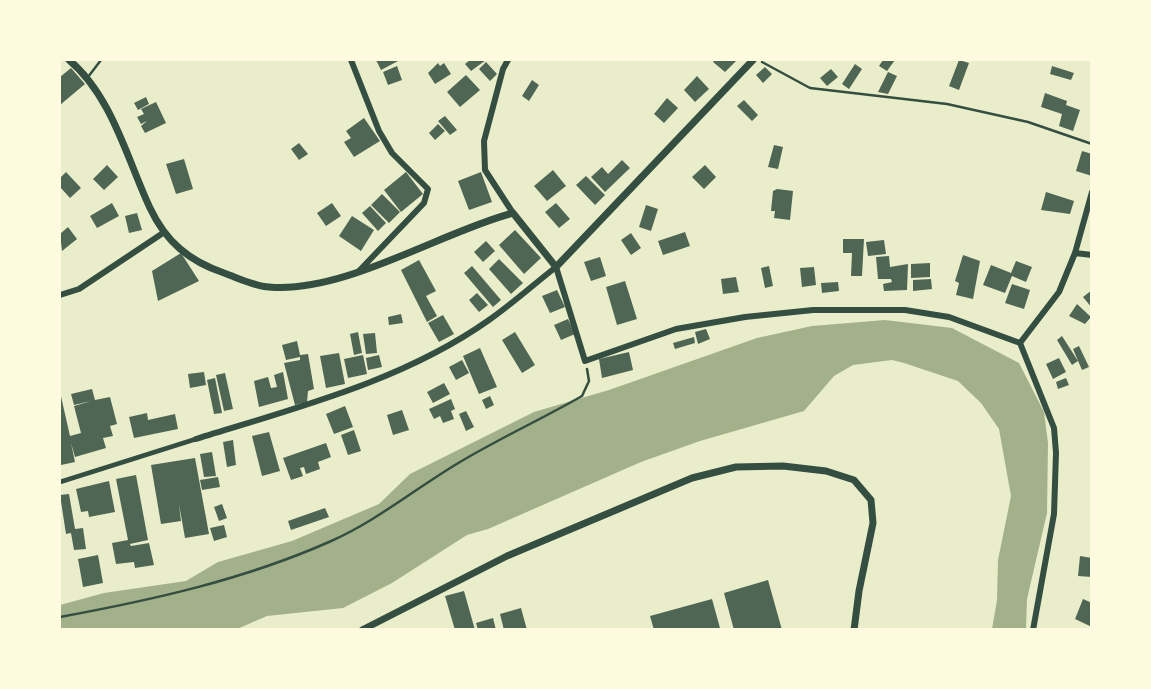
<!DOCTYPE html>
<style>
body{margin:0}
#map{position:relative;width:1151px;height:689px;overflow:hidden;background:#e9edc9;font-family:"Archivo Narrow",sans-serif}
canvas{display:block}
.frame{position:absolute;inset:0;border:61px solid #fefae0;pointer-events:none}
</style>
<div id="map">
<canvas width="1151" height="689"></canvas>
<div class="frame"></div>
</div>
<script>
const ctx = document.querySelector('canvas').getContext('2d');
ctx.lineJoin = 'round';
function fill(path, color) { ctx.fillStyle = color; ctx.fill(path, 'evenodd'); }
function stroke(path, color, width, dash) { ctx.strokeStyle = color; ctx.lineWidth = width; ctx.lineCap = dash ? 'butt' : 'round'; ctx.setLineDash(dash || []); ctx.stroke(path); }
const water = new Path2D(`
 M885 320 952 328 1019 363 1044 412 1048 443 1047 513 1027 599 1026 629H992L997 600 998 560 1011 496 999 429 981 403 958 381 904 363 892 360 853 365 834 376 804 411 700 441 641 462 488 529 467 535 392 583 343 608 267 616 237 629 60 630V605L104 593 186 581 218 562 292 541 379 504 410 474 534 412 609 390 757 338 812 326Z`);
const building = new Path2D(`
 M376 60H400L381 70Z
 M470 60H486L471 71 465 64Z
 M715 60H737L725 72 713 62Z
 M883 60H895L887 71 879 66Z
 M959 60 969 63 959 90 949 86Z
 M486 62 497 74 490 81 479 69Z
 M438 63 440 66 444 63 451 74 435 84 428 73Z
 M855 64 862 69 849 89 842 84Z
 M397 66 402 80 388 85 383 72Z
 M1052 66 1074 73 1071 80 1050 74Z
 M765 67 772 74 763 83 756 75Z
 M71 68 85 84 60 105V77Z
 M831 69 838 77 827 86 820 78Z
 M888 72 897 76 888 94 878 92Z
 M466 75 480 90 460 107 447 92Z
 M697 76 709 89 695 102 684 90Z
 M532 80 539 85 529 101 522 96Z
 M1045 93 1067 101 1066 105 1080 110 1073 131 1059 126 1062 114 1041 107Z
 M146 97 149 104 138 110 134 103Z
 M667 98 678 108 664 123 654 114Z
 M744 100 758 115 752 121 737 106Z
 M156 102 166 123 145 133 141 126 147 121 141 124 137 117 144 114 141 109Z
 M445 116 457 130 450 135 438 121Z
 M364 118 380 141 354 157 344 142 351 138 346 131Z
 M438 124 445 131 435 140 429 133Z
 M299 143 308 154 299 160 291 149Z
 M774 145 783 147 778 169 768 167Z
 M1082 151 1092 154V176L1076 171Z
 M184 159 193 189 176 194 166 164Z
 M622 160 630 168 605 192 591 177 602 167 608 174Z
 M107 165 118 177 104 190 93 179Z
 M705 165 716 177 704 189 692 177Z
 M553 170 566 186 547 201 534 186Z
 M66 172 81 188 70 198 60 187V178Z
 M406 172 423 194 401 212 384 190Z
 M481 172 492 202 469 210 458 181Z
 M586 176 605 195 595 205 576 185Z
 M777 189 793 191 790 220 774 218 775 211H771L773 191Z
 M1046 192 1074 201 1070 214 1041 210Z
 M382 194 400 212 389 223 371 205Z
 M112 203 119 216 97 228 90 216Z
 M332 203 341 216 326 226 317 213Z
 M556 203 570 219 559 228 545 212Z
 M646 205 658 209 651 231 639 227Z
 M370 206 386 223 378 231 362 213Z
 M137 213 142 230 129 233 125 216Z
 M352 216 374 230 361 251 339 236Z
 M68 227 77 239 62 251 60 234Z
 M515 230 541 258 524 274 499 245Z
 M685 232 690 246 663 255 658 241Z
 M631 233 641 248 631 255 621 240Z
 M843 239H864L862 276H851L852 253H843Z
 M884 240 886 254 868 256 866 242Z
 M486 241 495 251 483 262 474 252Z
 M181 253 199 281 158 301 152 271Z
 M963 255 980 261 973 299 956 295 959 283 955 281Z
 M889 256 890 267 908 264 907 290 884 291 883 284 892 282 891 279H878L876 257Z
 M600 257 606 276 591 281 584 262Z
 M499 259 523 283 511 294 489 269Z
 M419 260 436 291 426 296 437 316 427 322 401 270Z
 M1016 261 1032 267 1026 282 1012 276 1005 293 983 285 991 265 1011 273Z
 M930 263V277L911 278V264Z
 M472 266 501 300 493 307 464 273Z
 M769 266 773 286 765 288 761 268Z
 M814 267 816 285 802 287 800 268Z
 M736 277 739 292 723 294 721 279Z
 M931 279 932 289 913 291V280Z
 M625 281 637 319 617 325 606 287Z
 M838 282 839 291 822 293 821 283Z
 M1012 284 1030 290 1024 309 1005 303Z
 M557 290 565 307 550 313 542 296Z
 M1092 290V308L1083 297Z
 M477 293 488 305 479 312 469 300Z
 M1077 304 1091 317 1085 324 1069 316Z
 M401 314 403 323 389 325 388 317Z
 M443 315 454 334 439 342 428 323Z
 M568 319 575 334 561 340 554 325Z
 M706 329 710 339 698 344 695 332Z
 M358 332 362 353 354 355 350 334Z
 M515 332 535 365 522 373 502 340Z
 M375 333 377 353 366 354 363 334Z
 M1062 336 1078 361 1072 365 1057 340Z
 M694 337 695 343 675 349 673 343Z
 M297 341 300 355 308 354 314 389 308 391 307 402 295 405 284 363 300 360V357L286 360 282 345Z
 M1079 346 1089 367 1082 370 1073 349Z
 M480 348 497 387 479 394 463 356Z
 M629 352 633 370 602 378 599 359Z
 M339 353 345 384 326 388 320 356Z
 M363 355 367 374 348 378 344 359Z
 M379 355 382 367 368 370 366 358Z
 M1059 358 1066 372 1053 379 1046 364Z
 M462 360 469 373 456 380 449 367Z
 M204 372 206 385 190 388 188 374Z
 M283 372 288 399 259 407 254 381 268 377 271 388 277 387 274 375Z
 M225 373 233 409 224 411 216 375Z
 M215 378 222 413 214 414 207 380Z
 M1066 378 1069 385 1058 389 1056 382Z
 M444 383 450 394 433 403 427 392Z
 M92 389 95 400 110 397 117 424 110 426 113 436 103 438 106 448 75 457 71 443 75 462 61 465 60 392 70 436 81 433 74 406 91 401 74 405 71 394Z
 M490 396 494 405 486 409 482 400Z
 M451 399 455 409 451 411 454 419 443 423 440 416 434 419 429 409Z
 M345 406 353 427 334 434 326 414Z
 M402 410 409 430 393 435 387 415Z
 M466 411 474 427 466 431 459 414Z
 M147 413 148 420 175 414 178 429 134 438 129 417Z
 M354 430 361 451 348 455 341 435Z
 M269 432 280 471 262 476 252 436Z
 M233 440 236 465 227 467 223 442Z
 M326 443 331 457 318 462 320 469 306 474 304 467 300 468 303 476 291 480 283 458Z
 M212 452 216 476 204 477 200 454Z
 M195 458 209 534 185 538 179 504 181 521 161 524 151 465Z
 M136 475 148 540 130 544 131 546 149 543 154 565 135 568 134 562 116 564 112 543 128 540 116 479Z
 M218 477 220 487 202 490 200 480Z
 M109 481 115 512 89 517 88 511 81 512 76 489Z
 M69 494 75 529 83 528 86 549 74 550 71 533 66 534 60 495Z
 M222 504 227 518 219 521 214 507Z
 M325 508 329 517 291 530 288 521Z
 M224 525 227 537 214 541 210 528Z
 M98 555 103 583 83 587 78 559Z
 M1080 556 1092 558V577L1078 576Z
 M768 580 782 630H734L724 593Z
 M464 591 475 630H455L445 596Z
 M712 599 720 628 654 630 650 616Z
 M1083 599 1092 603V627L1075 619Z
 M521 608 527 630H504L500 614Z
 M493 618 496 630H478L476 623Z`);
const path = new Path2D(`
 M762 62 810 88 947 104 1028 122 1092 144
 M60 617C152 600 243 580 329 542 377 521 416 488 460 462 500 438 542 419 582 396L589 381 587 369`);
const service = new Path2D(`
 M88 77 101 60`);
const pedestrian = new Path2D(`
 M60 482 196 439`);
const minor = new Path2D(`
 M351 60 379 131 392 153 428 189 424 203 359 271
 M508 60 503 69 484 141 485 170 513 213
 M1075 253 1092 255
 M60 295 79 289 163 233
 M1020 343 1059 292 1075 253 1092 192
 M196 439C295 408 403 381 489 320 512 304 533 285 556 267L585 361 676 329 745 317 813 310H905L949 317 1020 343 1054 428 1056 453 1054 514 1033 630`);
const tertiary = new Path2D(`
 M69 60C112 96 127 159 150 208 166 242 189 261 224 273 238 278 254 286 269 287 343 294 441 232 513 213L556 267 753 60
 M362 630 507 556 692 478 736 467 783 466 826 471 854 480 871 500 873 523 859 591 854 630`);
fill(water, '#a3b18a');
fill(building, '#4f6655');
stroke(path, '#344e41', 2.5);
stroke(service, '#344e41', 2.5);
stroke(pedestrian, '#344e41', 4.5);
stroke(minor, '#344e41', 6);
stroke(tertiary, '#344e41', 7);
</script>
